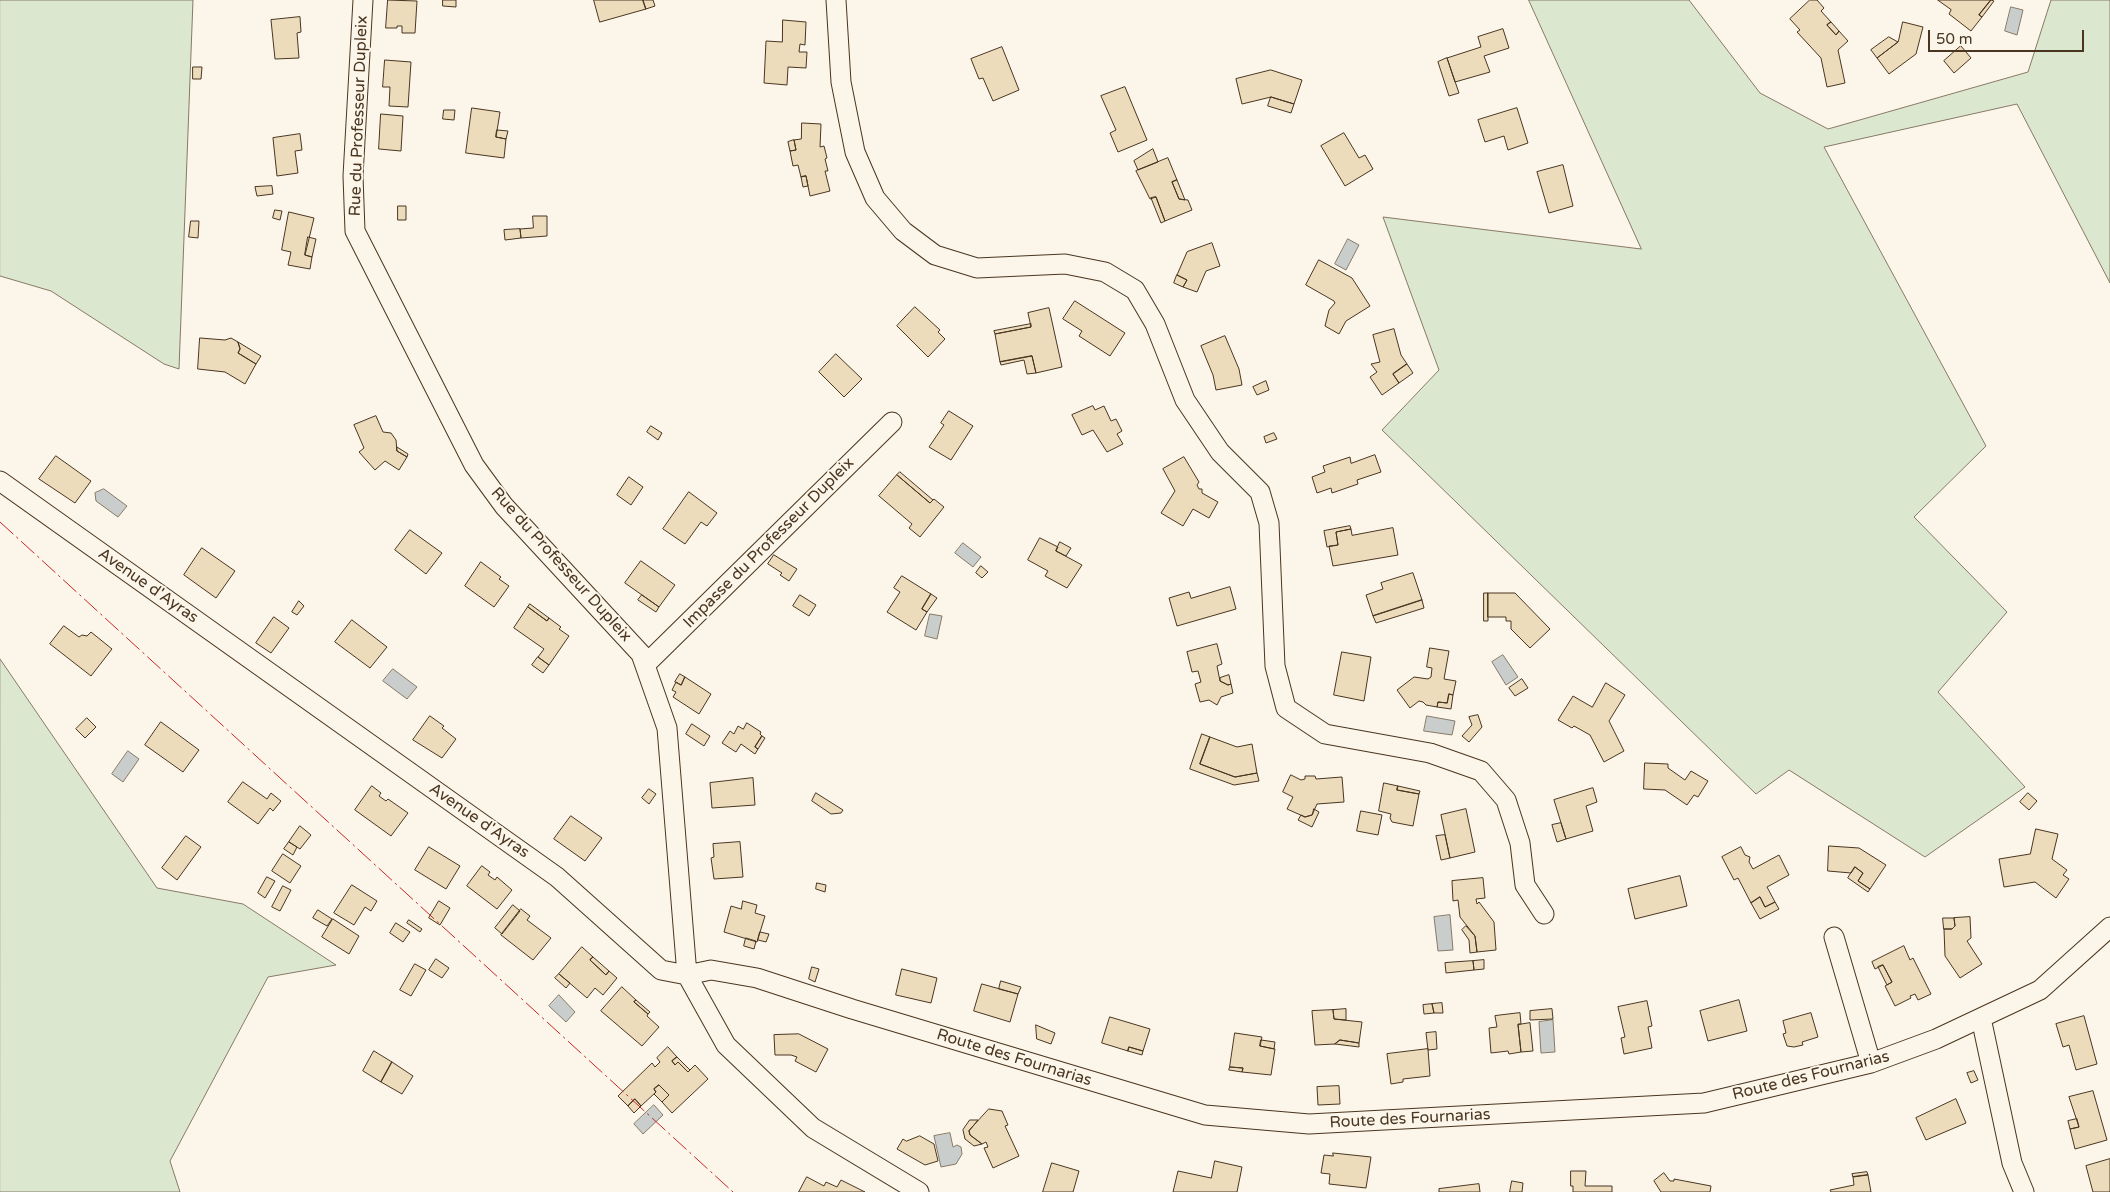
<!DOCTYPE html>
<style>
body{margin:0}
#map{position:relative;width:2110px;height:1192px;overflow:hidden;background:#fbf6e9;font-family:"Varela Round",sans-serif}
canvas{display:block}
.scale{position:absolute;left:1928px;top:30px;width:156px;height:22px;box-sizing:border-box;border:2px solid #4a3520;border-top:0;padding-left:6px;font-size:15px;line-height:18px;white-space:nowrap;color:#4a3520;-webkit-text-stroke:4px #fbf6e9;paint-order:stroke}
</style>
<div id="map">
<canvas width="2110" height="1192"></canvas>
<div class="scale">50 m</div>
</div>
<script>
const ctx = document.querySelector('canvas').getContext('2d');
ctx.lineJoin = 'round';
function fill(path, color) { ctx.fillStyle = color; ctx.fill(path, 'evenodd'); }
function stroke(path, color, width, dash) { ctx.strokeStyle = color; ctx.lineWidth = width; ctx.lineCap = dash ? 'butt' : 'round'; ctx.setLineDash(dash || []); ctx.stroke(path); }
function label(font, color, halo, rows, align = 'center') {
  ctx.font = font + ' "Varela Round",sans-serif'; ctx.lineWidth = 4; ctx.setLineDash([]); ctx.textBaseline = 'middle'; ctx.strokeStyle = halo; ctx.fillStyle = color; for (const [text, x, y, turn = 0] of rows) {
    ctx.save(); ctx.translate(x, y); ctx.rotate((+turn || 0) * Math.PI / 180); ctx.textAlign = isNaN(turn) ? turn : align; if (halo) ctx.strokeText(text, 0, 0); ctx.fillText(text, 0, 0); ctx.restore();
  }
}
const green = new Path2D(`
 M0 0H193L179 369 164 364 51 291 0 276Z
 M1529 0H1689L1760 93 1828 129 2028 72 2051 0H2110V283L2017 104 1824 147 1986 446 1914 517 2007 612 1938 692 2025 787 1925 857 1789 770 1756 794 1382 430 1439 370 1383 217 1641 249Z
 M0 659 157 888 243 904 336 965 268 977 170 1161 180 1192H0Z`);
const water = new Path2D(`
 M2011 7 2023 10 2017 35 2005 31Z
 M1348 239 1359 245 1346 270 1335 264Z
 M104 489 127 506 118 517 96 501 95 493Z
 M963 543 981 557 973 567 955 553Z
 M930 614 942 616 937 639 925 636Z
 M1503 655 1518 677 1506 685 1492 662Z
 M393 669 417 687 407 699 383 681Z
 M1427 716 1455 721 1452 735 1424 731Z
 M128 751 139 759 123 782 112 774Z
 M1450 915 1453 950 1438 951 1434 917Z
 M559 995 575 1012 566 1022 549 1006Z
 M1553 1020 1555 1052 1541 1053 1539 1022Z
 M654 1105 663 1115 643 1134 634 1124Z
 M950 1133 953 1147 957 1145 961 1147 962 1154 956 1164 941 1167 934 1136Z`);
const building = new Path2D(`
 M388 0 417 1 415 33H402V26H397V28H386Z
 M443 0H456V7L443 6Z
 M594 0H643L646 9 600 22Z
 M643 0H653L655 6 646 9Z
 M1810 0H1817L1824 8 1821 11 1831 22 1827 25 1836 35 1839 31 1848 41 1838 50 1845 83 1827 87 1821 58 1797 32 1800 30 1790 19Z
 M1938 0H1991L1979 15 1982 17 1971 31 1949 14 1951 10Z
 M1991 0 1994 1 1982 17 1979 15Z
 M300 17 301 32 297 33 299 58 275 59 271 20Z
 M783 20 806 22 805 45 800 44 799 52H807L806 68 788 67 787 85 764 83 766 41 782 42Z
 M1831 22 1839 31 1836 35 1827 25Z
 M1903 22 1923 27 1916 54 1889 74 1877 58 1898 42Z
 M1503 29 1509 48 1484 56 1490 72 1455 82 1447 58 1481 47 1478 37Z
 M1889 37 1898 42 1877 58 1871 50Z
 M1961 46 1971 58 1954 73 1944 61Z
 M1002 47 1019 90 993 101 983 78 979 79 971 59Z
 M1447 58 1459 93 1449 96 1438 62Z
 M385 60 411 62 408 107 389 106 390 87H383Z
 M193 67H202L201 79H193Z
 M1271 70 1302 80 1294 104 1271 97 1242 104 1236 79Z
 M1125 87 1147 140 1118 152 1110 133 1116 130 1101 96Z
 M1271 97 1294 104 1291 113 1268 106Z
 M472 108 500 112 496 137 506 139 504 158 466 153Z
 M1517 108 1528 143 1508 150 1504 136 1485 142 1478 120Z
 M444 110H455L454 120 443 119Z
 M381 114 403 116 401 151 379 149Z
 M802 123 821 124 820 147 824 146 827 158 825 159 828 171H825L830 191 810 196 806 176 801 177 798 165 793 166 790 151 796 150 794 140 801 139Z
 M497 130 508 131 506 139 496 137Z
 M1344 133 1359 158 1365 155 1373 169 1345 186 1321 146Z
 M300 134 302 150 295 151 298 173 277 176 273 138Z
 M794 140 796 150 790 151 788 142Z
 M1153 149 1158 162 1138 170 1134 161Z
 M1168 158 1177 180 1172 182 1179 199 1188 200 1192 210 1165 221 1156 197 1150 199 1136 171Z
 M1563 165 1573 206 1549 213 1537 172Z
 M806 176 808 186 803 187 801 177Z
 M1177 180 1185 200 1179 199 1172 182Z
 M272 186 273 194 257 196 255 187Z
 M1156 197 1165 221 1161 223 1151 198Z
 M398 206H406V220H398Z
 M275 210 282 211 280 220 273 218Z
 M289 212 314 218 305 255 312 257 310 269 288 265 291 252 282 250Z
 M533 216H547V236L521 238 520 229 533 228Z
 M191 221H199L198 238 189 237Z
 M520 229 521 238 505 240 504 230Z
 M308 237 316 239 312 257 305 255Z
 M1212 243 1220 266 1206 271 1197 292 1183 287 1187 280 1177 275 1187 252Z
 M1319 260 1352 278 1370 306 1346 321 1339 334 1325 326 1329 310 1335 303 1334 301 1306 285Z
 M1177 275 1187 280 1183 287 1174 283Z
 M1075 301 1125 333 1110 356 1079 336 1082 331 1063 319Z
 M915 307 940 330 938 332 945 339 928 357 897 326Z
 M1049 308 1062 367 1036 373 1032 356 1000 362 995 334 1031 327 1028 313Z
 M1031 324V327L995 334 994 331Z
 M1394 329 1401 355 1407 364 1393 374 1399 383 1382 395 1370 377 1377 372 1371 364 1380 362 1373 335Z
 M1225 336 1239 369 1242 385 1216 390 1213 375 1201 346Z
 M200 338 225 340 231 338 238 342 240 349 238 353 256 364 245 384 225 372 198 369Z
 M238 342 261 356 256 364 238 353 240 349Z
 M836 354 862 379 844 397 819 372Z
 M1032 356 1036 373 1027 374 1024 360 1001 365 1000 362Z
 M1407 364 1413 373 1399 383 1393 374Z
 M1266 381 1269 390 1257 395 1253 387Z
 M1093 406 1095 410 1104 406 1111 421 1116 419 1122 431 1117 434 1123 444 1107 452 1093 430 1082 435 1072 415Z
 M949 411 973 426 951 460 929 447 944 425 941 423Z
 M376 416 383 432 391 433 396 440 397 451 407 457 399 470 385 461 375 470 359 452 364 448 354 425Z
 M651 426 662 433 658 440 647 432Z
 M1274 433 1277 439 1266 443 1264 437Z
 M397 447 408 454 407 457 397 451Z
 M1375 455 1381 472 1357 480 1358 484 1332 493 1331 488 1317 493 1312 477 1325 472 1323 466 1350 457 1351 463Z
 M56 456 91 481 75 503 39 479Z
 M1184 457 1199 482 1197 485 1199 489H1202V493L1218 502 1209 518 1193 509 1183 526 1161 513 1175 491 1163 469Z
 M900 472 933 500 930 503 897 475Z
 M897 475 930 503 934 499 944 507 920 537 909 528 912 524 879 496Z
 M629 477 643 487 631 505 617 495Z
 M689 492 717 513 707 526 701 522 685 544 663 529Z
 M1350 526 1351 529 1336 532 1338 545 1327 547 1324 531Z
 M1393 528 1398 555 1333 566 1329 546 1338 545 1336 532 1351 529 1352 535Z
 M410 530 442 553 426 574 395 550Z
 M1040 538 1058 547 1056 551 1082 565 1067 588 1045 576 1048 571 1028 560Z
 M1060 542 1071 548 1066 556 1056 551Z
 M202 548 235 571 216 598 184 575Z
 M774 555 797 569 789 581 780 575 782 573 768 564Z
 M641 561 675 585 659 607 625 583Z
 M481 562 501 577 499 579 509 586 494 607 465 586Z
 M981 566 988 572 982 578 976 573Z
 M1413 573 1422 600 1373 616 1366 595 1383 589 1381 583Z
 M902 576 931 594 922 609 927 612 916 630 887 612 900 592 894 588Z
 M1230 587 1236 609 1177 626 1169 598 1189 592 1191 598Z
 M1484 593H1488V621H1484Z
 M1488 593H1515L1550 629 1530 648 1511 629V621H1506V617H1488Z
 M931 594 937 598 927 612 922 609Z
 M642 595 659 607 656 612 638 600Z
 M800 595 816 605 809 616 793 606Z
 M1422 600 1424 608 1376 623 1373 616Z
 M299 601 304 606 297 615 292 612Z
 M530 604 549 618 547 621 528 607Z
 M528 607 547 621 549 618 561 627 559 629 569 636 549 665 538 657 544 649 514 628Z
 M274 617 289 628 271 653 256 643Z
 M352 620 387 647 370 668 335 642Z
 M64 626 79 637 82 635 87 636 91 632 112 649 91 676 50 644Z
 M1217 644 1222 664 1217 666 1220 681 1228 685 1231 684 1233 693 1221 697 1217 705 1209 700 1200 702 1195 684 1201 682 1198 671 1192 672 1187 652Z
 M1430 648 1449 651 1444 679 1456 681 1453 695 1449 694 1447 703 1438 702 1437 707 1426 705 1423 702 1419 701 1410 708 1397 690 1414 677 1428 679 1431 677 1432 668 1427 667Z
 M1342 652 1371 657 1364 701 1334 695Z
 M538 657 549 665 543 673 532 665Z
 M680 674 685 677 681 685 675 682Z
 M1229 675 1231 684 1228 685 1220 681V678Z
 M685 677 711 694 699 714 673 697 676 692 672 690 676 682 681 685Z
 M1522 679 1528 688 1515 696 1509 688Z
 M1606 683 1625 695 1609 721 1624 751 1604 762 1590 735 1574 726 1572 728 1558 720 1573 696 1592 707Z
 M1449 694 1453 695 1451 709 1437 707 1438 702 1447 703Z
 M1478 715 1482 727 1469 742 1462 736 1472 725 1469 717Z
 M430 716 444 726 442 728 456 739 442 758 413 740Z
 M87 718 96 727 85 738 76 729Z
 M161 722 199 750 183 772 145 745Z
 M747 723 761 732 760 734 762 736 755 747 758 749 755 754 741 744 736 752 722 743 730 731 734 734 738 726 743 729Z
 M692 724 710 736 704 746 686 734Z
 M1202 734 1210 737 1200 764 1235 777 1257 773 1259 781 1234 785 1190 769Z
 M762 736 765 738 758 749 755 747Z
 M1210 737 1237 747 1252 744 1257 773 1235 777 1200 764Z
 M1645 763 1668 764V768L1685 780 1691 771 1708 781 1698 797 1694 795 1687 805 1665 790 1644 789Z
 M1291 775 1301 780 1305 779V776H1315L1316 779 1342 777 1344 802 1317 804 1312 815 1305 817 1287 809 1293 797 1283 792Z
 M753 778 755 805 712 808 710 783Z
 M243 782 267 799 271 793 281 801 273 811 270 808 258 824 228 802Z
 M1384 783 1398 786 1397 790 1419 794 1413 826 1392 822 1390 818 1391 814 1379 811Z
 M372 786 381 793 379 796 386 801 388 799 408 813 391 836 355 810Z
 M1398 786 1420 791 1419 794 1397 790Z
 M1593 788 1597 802 1586 806 1593 831 1566 839 1554 800Z
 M649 789 656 794 649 804 642 798Z
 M816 793 843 810 841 813 831 814 812 801Z
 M2028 793 2037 801 2029 810 2020 802Z
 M1314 809 1319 812 1312 827 1298 820 1301 815 1305 817 1312 815Z
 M1466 809 1475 852 1450 858 1441 815Z
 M1361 811 1382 815 1378 835 1357 831Z
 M571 816 602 838 585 861 554 839Z
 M1561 823 1566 839 1557 842 1552 825Z
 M300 826 311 835 300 849 289 842Z
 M2036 829 2058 834 2052 859 2067 870 2063 875 2069 879 2056 898 2035 882 2004 887 1999 859 2030 854Z
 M1445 835 1450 858 1441 860 1436 836Z
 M186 836 201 847 177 880 162 868Z
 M289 842 297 847 293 855 284 849Z
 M740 842 743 877 714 879 711 858 714 857 713 844Z
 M1829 846 1859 848 1886 865 1870 889 1858 881 1863 873 1855 867 1851 873 1828 871Z
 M429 847 460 866 446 889 415 870Z
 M1741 847 1745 855 1750 857 1749 862 1753 869 1779 855 1789 875 1767 887 1775 902 1765 907 1760 897 1751 903 1738 878 1734 880 1722 857Z
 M283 854 301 866 290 883 272 871Z
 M482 866 490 872 488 875 495 880 497 877 512 890 497 909 467 886Z
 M1855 867 1863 873 1858 881 1870 889 1868 892 1848 878Z
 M1680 876 1687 906 1635 919 1628 889Z
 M267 877 275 881 265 898 258 893Z
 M1483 878 1485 898 1476 899 1477 904 1479 902 1494 922 1496 950 1477 952 1475 936 1460 917 1458 900 1453 901 1452 881Z
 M817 883 826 885 825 892 816 889Z
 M352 885 377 901 371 911 365 907 354 925 334 913Z
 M283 886 291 890 280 911 272 907Z
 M1760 897 1765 907 1775 902 1779 909 1760 919 1751 903Z
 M439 901 450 908 440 925 429 918Z
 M743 901 757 905 755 913 765 916 757 942 724 932 731 906 741 909Z
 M513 905 520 911 502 934 495 928Z
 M521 909 530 916 527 920 551 938 533 960 501 935Z
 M318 910 332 919 327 926 313 918Z
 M1970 917 1971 938 1967 941 1982 964 1960 978 1945 956 1944 929H1952L1955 926 1954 918Z
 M1943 918H1954L1955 926 1952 929H1944Z
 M333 919 359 936 349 954 322 937Z
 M409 920 422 929 420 932 407 923Z
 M396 923 410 932 403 942 390 933Z
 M1466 926 1475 936 1477 952 1470 953 1469 940 1462 930Z
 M760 932 769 934 766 942 758 940Z
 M746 938 756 941 754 949 744 946Z
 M1904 946 1910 960 1913 958 1931 994 1918 1000 1915 994 1910 996 1911 998 1895 1006 1885 986 1892 982 1883 965 1875 969 1872 962Z
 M582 947 593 957 590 960 606 975 609 971 617 978 603 995 595 988 587 998 559 974Z
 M593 957 609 971 606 975 590 960Z
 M436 959 449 968 442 978 429 970Z
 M1484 960V969L1474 970 1473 961Z
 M1473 961 1474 970 1446 973 1445 963Z
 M415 964 426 970 411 996 400 990Z
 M1883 965 1892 982 1887 985 1878 967Z
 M812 967 819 969 815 982 809 979Z
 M902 969 937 978 931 1003 896 995Z
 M559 974 570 983 566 988 555 978Z
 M1001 981 1021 987 1018 994 999 989Z
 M982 984 1018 994 1010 1022 974 1011Z
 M622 987 636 1000 634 1002 648 1014 647 1016 659 1027 642 1046 601 1011Z
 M636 1000 650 1012 648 1014 634 1002Z
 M1739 1000 1747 1031 1708 1041 1700 1011Z
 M1647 1001 1652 1026 1648 1027 1652 1048 1624 1054 1621 1038 1625 1037 1618 1007Z
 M1442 1003 1443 1013H1434L1432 1004Z
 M1432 1004 1434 1013 1424 1014 1423 1005Z
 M1346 1009V1020L1334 1019 1333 1010Z
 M1552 1009 1553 1019 1530 1020V1011Z
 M1333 1010 1334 1019 1362 1022 1359 1043 1340 1040 1335 1044 1315 1045 1312 1011Z
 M1520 1013 1521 1024H1518L1521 1052 1509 1054 1508 1051 1491 1053 1489 1028 1497 1027 1495 1016Z
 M1811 1013 1818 1037 1802 1042 1803 1045 1794 1047 1787 1046 1783 1034 1786 1033 1783 1021Z
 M2084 1016 2097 1064 2076 1070 2069 1045 2063 1047 2056 1024Z
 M1110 1017 1150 1029 1143 1051 1129 1047 1128 1051 1102 1043Z
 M1530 1023 1533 1051 1521 1052 1518 1025Z
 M1036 1025 1055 1033 1051 1044 1037 1039Z
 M1436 1032 1437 1049 1428 1050 1426 1033Z
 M1235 1033 1262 1037 1260 1046 1275 1049 1271 1075 1242 1072 1243 1068 1230 1067Z
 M799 1034 828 1049 816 1072 795 1061 797 1057 791 1055H775L774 1035Z
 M1261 1040 1275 1042 1274 1049 1260 1046Z
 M1340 1040 1359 1043V1047L1335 1044Z
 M668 1047 677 1057 672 1061 675 1065 678 1062 688 1072 695 1065 708 1079 672 1113 662 1102 669 1095 659 1085 654 1089 656 1092 641 1106 635 1099 628 1106 618 1096 652 1063 655 1067 660 1062 657 1058Z
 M1129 1047 1143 1051 1142 1055 1128 1051Z
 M1428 1049 1430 1076 1403 1079V1082L1391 1084 1387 1054Z
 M374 1051 392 1062 381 1082 363 1071Z
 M677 1057 690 1070 688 1072 678 1062 675 1065 672 1061Z
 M392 1062 413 1076 402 1094 381 1082Z
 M1230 1067 1243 1068 1242 1072 1229 1070Z
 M1974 1071 1978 1080 1971 1083 1967 1073Z
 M659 1085 669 1095 662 1102 654 1094 656 1092 654 1089Z
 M1339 1086 1340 1104 1318 1105 1317 1087Z
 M2093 1091 2107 1140 2075 1149 2070 1129 2079 1127 2069 1097Z
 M635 1099 641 1106 634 1113 628 1106Z
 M1956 1099 1966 1123 1926 1140 1916 1118Z
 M989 1109 1002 1111 1008 1125 1005 1126 1019 1156 993 1168 984 1148 988 1147 986 1142 982 1144 970 1135 969 1131Z
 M2077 1119 2079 1127 2070 1129 2068 1121Z
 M970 1120H978L969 1131 970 1135 982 1144 974 1146 965 1139 963 1130Z
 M920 1136 934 1144 938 1161 925 1165 897 1149 903 1139 906 1141Z
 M1333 1153 1371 1157 1366 1188 1329 1184 1330 1174 1321 1173 1324 1155 1333 1156Z
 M2110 1159V1192H2093L2086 1166Z
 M1215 1161 1242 1167 1237 1192H1173L1178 1171 1211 1178Z
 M1052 1163 1079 1171 1073 1192H1043Z
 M1571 1171H1586L1585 1186H1612V1192H1573V1186H1571Z
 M1867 1172 1868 1175 1853 1177 1852 1174Z
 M1664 1173 1670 1181H1674V1179L1711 1186 1710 1192H1661L1654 1181Z
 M1868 1175 1871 1192H1831L1830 1190 1854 1185 1853 1177Z
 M807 1177 824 1186 826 1182 837 1187 841 1180 865 1192H799Z
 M1512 1181 1523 1183 1522 1192H1510Z
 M1479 1184 1480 1192H1439V1189Z`);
const minor = new Path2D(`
 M363 0 353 176 355 231 474 465 504 506 641 654 667 728 687 975 726 1045 813 1128 919 1192
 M836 0 841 82 855 152 875 198 903 231 935 255 977 268 1065 264 1105 272 1135 290 1155 324 1185 400 1220 452 1260 492 1269 523 1275 666 1286 708 1325 734 1430 753 1481 771 1506 800 1520 843 1525 885 1544 914
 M0 481 557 877 661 970 687 975 711 970 757 978 852 1009 1205 1115 1309 1124 1704 1103 1871 1063 1936 1039 2040 990 2110 927
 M645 665 892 422
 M1834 937 1871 1063
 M1981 1018 2012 1163 2024 1192`);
const power = new Path2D(`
 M0 522 733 1192`);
const streetNames = [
 ["Rue du Professeur Dupleix",359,116,-88],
 ["Impasse du Professeur Dupleix",769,543,-45],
 ["Rue du Professeur Dupleix",561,565,48],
 ["Avenue d'Ayras",148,586,35],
 ["Avenue d'Ayras",479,821,35],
 ["Route des Fournarias",1014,1058,17],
 ["Route des Fournarias",1811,1076,-14],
 ["Route des Fournarias",1410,1119,-3]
];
fill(green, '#dce7d0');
stroke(green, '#887966', 1);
fill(water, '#c9cecd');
stroke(water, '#887966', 1);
fill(building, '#ecdcbc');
stroke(building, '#4a3520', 1);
stroke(minor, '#4a3520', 21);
stroke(minor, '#fbf6e9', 19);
stroke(power, '#c62828', 1, [18, 4, 2.5, 4]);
label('16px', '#4a3520', '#fbf6e9', streetNames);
</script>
